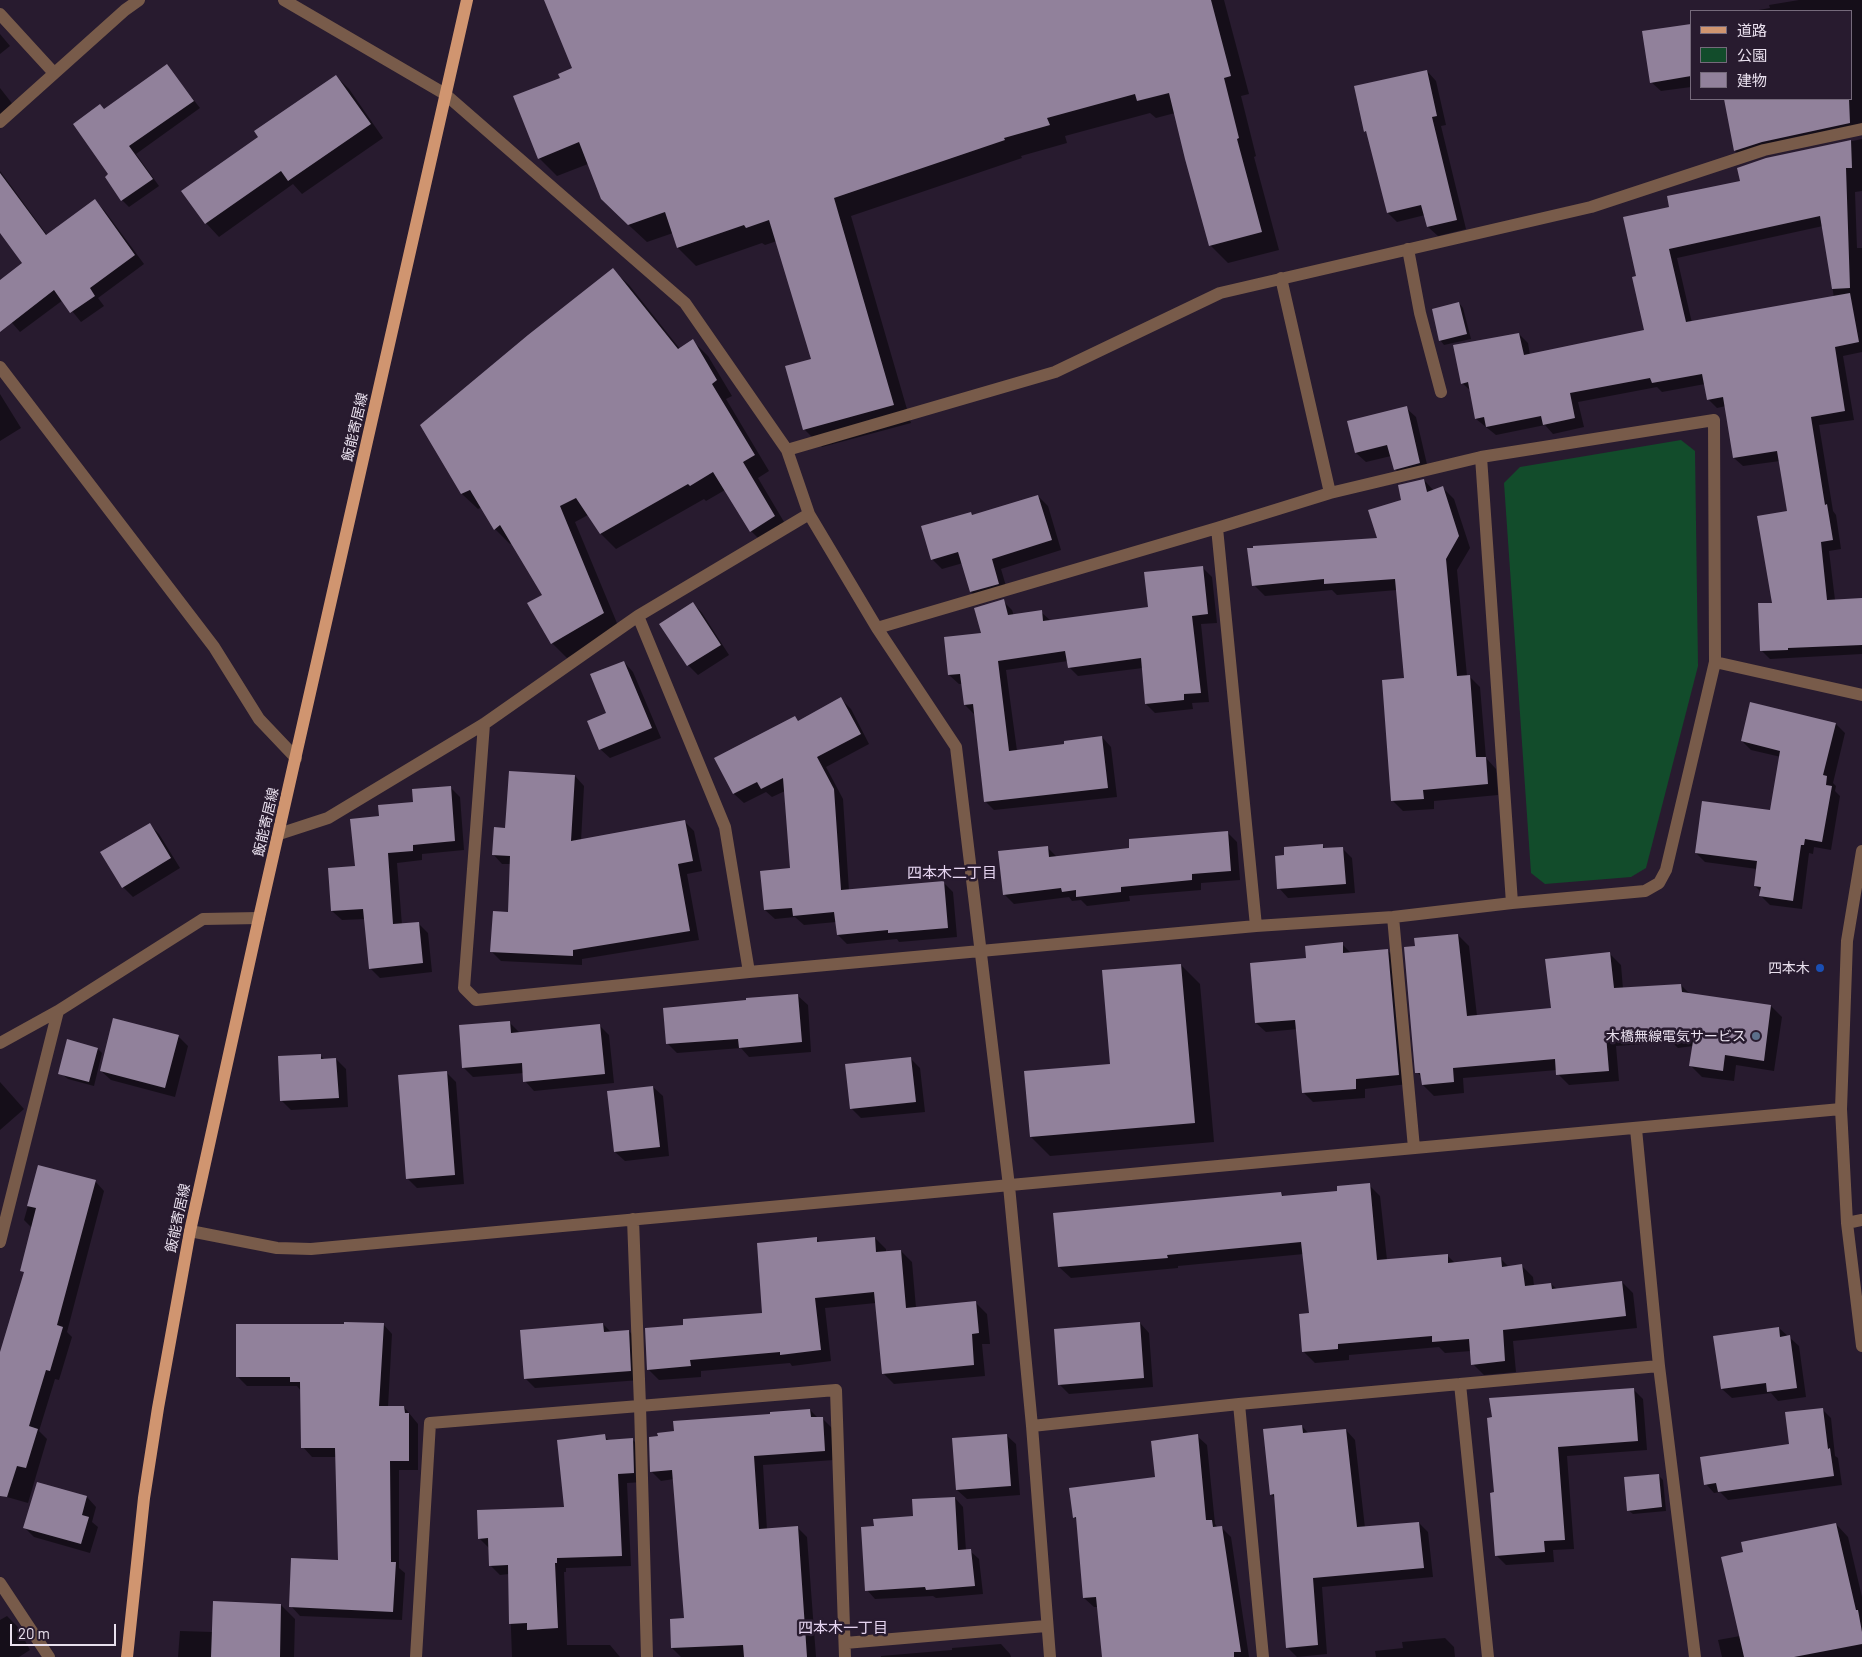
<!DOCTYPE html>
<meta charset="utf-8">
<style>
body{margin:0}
#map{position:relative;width:1862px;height:1657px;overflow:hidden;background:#281b2f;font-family:Barlow,"Noto Sans JP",sans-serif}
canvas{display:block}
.legend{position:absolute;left:1690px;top:10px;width:162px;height:90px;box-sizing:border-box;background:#281b2f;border:1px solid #756a7b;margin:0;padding:6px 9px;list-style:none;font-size:15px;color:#e9e0ee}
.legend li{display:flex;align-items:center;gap:10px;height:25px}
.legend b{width:25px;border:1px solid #756a7b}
.scale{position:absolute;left:10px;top:1624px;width:106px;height:22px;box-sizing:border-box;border:2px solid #e9e0ee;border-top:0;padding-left:6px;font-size:15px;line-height:18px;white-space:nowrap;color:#e9e0ee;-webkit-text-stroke:4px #281b2f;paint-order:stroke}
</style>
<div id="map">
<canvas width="1862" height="1657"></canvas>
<ul class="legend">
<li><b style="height:6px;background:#d09570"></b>道路</li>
<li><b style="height:14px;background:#124c2b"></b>公園</li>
<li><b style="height:14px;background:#91819b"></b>建物</li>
</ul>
<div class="scale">20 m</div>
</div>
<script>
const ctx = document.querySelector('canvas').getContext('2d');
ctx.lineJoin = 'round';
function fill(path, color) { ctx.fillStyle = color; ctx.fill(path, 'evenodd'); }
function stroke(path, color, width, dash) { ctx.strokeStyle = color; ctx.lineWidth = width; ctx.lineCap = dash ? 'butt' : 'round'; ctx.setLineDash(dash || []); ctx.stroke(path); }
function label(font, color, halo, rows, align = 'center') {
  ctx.font = font + ' Barlow,"Noto Sans JP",sans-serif'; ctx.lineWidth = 5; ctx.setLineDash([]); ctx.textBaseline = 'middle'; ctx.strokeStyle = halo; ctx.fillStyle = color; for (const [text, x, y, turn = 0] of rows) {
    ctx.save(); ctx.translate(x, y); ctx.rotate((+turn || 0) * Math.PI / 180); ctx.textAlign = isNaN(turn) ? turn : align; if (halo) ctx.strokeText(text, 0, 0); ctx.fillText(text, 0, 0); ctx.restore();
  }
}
const green = new Path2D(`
 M1681 440 1695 451 1698 666 1646 868 1631 877 1545 884 1531 873 1504 483 1520 467Z`);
const shadow = new Path2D(`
 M545 0H1224L1249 94 1241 96 1256 156 1254 157 1279 250 1228 263 1210 245 1175 113 1156 118 1150 113 1065 136 1067 143 1021 156 1022 158 851 216 911 423 822 447 804 429 812 360 777 241 765 245 762 243 696 266 678 248 673 233 647 242 620 217 588 164 557 176 539 158 562 79 574 69Z
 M1799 0H1862V132L1744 160 1735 151 1726 99H1851V11H1753L1770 8 1769 5Z
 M1691 25V87L1661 91 1651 82Z
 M0 34 10 46 0 54Z
 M167 66 200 108 136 154 159 186 129 207 122 200 110 175 104 111Z
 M1427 71 1436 81 1446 125 1441 126 1466 229 1438 236 1428 227 1425 215 1397 222 1388 213 1368 134 1365 131Z
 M336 76 349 89 383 138 302 194 293 184 219 237 206 223 183 191 259 137Z
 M0 88 18 111 0 125Z
 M1862 139V191L1855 192 1857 248H1862V352L1843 356 1854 420 1819 425 1833 511 1836 515 1841 549 1829 551 1835 600 1862 599V654L1770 659 1761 650 1773 604 1788 512 1780 461 1743 466 1734 458 1726 406 1717 408 1708 399 1705 384 1662 392 1657 387 1578 402 1584 427 1553 434 1545 425 1496 435 1476 419 1471 391 1462 383 1519 334 1528 343 1530 355 1646 331 1638 277 1671 208 1741 182 1766 159ZM1823 226 1834 298 1692 323 1677 258Z
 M0 171 47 235 95 201 104 210 144 264 98 298 104 306 81 322 63 300 20 332 0 309V281L23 264 0 231Z
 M613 270 629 285 680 349 693 341 708 356 732 396 726 399 769 471 758 478 790 532 766 546 751 531 725 490 706 501 704 499 616 549 600 533 588 515 575 522 619 628 567 658 552 643 544 595 512 543 510 544 495 529 482 507 478 509 462 494 421 425Z
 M1459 303 1463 308 1471 339 1444 345 1440 340Z
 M0 394 21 428 0 441Z
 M1406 408 1416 417 1429 473 1404 478 1395 469 1391 456 1366 462 1356 453Z
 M1424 480 1434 491 1443 488 1454 499 1470 548 1457 570 1467 676H1469L1480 687 1486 758 1496 769 1498 795 1434 801V809L1403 811 1392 800 1406 679 1397 590 1337 595 1332 590 1265 596 1254 585 1379 539 1403 501Z
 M1038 496 1048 506 1061 550 1001 569 1008 593 980 601 971 592 963 563 942 569 932 559 971 513 973 516Z
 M1203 568 1212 577 1217 623 1201 624 1209 702 1192 703 1193 709 1155 713 1146 704 1143 668 1078 676 1069 667 1068 661 1006 670 1017 751 1065 745 1102 737 1111 747 1117 797 994 810 985 801 974 714 965 705 962 684H959L949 675 983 634 1003 601 1012 610 1014 616 1041 612 1051 621 1149 608Z
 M693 603 702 613 729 655 698 675 688 665 661 624Z
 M624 662 633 672 661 738 610 758 600 749 608 714Z
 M841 699 851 709 869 744 826 767 843 799 849 891 943 882 953 892 957 937 899 942 897 939 847 944 838 935 836 922 804 925 795 917 775 919 765 910 791 869 785 791 772 797 766 792 744 803 734 794 716 759 795 718 799 722Z
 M1836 724 1845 733 1833 783 1836 786 1835 791 1840 796 1831 850 1814 847 1813 854 1809 853 1802 909 1770 905 1761 896V892L1755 886 1757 869 1705 862 1696 853 1771 812 1781 757 1751 750 1742 741Z
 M575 776 584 786 581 841 685 822 694 831 702 871 687 874 699 940 582 959V965L501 961 492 952 509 913 511 864H502L493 854 506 829Z
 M450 787 460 797 464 850 422 854V860L397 863 402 925 418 923 428 933 432 972 380 978 370 968 365 919 342 920 332 911 357 867 380 817Z
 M149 824 159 834 180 868 133 897 123 887Z
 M1227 832 1237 842 1240 880 1201 883V890L1129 896 1130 901 1087 906 1081 900 1072 901 1069 897 1014 904 1004 894 1048 848 1057 857 1131 849Z
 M1322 845 1326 849 1342 848 1352 858 1355 893 1288 898 1279 888Z
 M1458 935 1469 946 1477 1016 1552 1009 1609 953 1621 965 1623 989 1681 985 1690 994 1771 1006 1782 1017 1774 1071 1736 1065 1734 1081 1702 1077 1691 1066 1693 1046 1678 1048 1672 1042 1616 1046 1619 1081 1569 1085 1558 1074 1557 1070 1463 1078 1464 1093 1434 1096 1423 1085 1422 1078 1417 1072Z
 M1342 944 1351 953 1387 950 1397 960 1408 1084 1365 1089V1098L1313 1102 1304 1093 1298 1029 1266 1032 1256 1023 1307 959Z
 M1181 965 1200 984 1214 1142 1050 1156 1031 1137 1111 1065Z
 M798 996 808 1005 811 1052 749 1057 741 1048 677 1053 667 1043Z
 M510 1023 520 1033 600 1026 609 1035 614 1083 534 1091 525 1081 524 1073 473 1077 464 1068Z
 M178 1036 188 1046 175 1097 111 1080 101 1071Z
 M98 1049 102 1053 94 1086 68 1079 63 1075Z
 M320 1055 325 1060 336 1059 346 1069 348 1107 291 1110 281 1100Z
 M910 1058 920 1068 925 1112 861 1118 852 1109 847 1065Z
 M446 1072 456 1082 464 1184 417 1188 408 1179Z
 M0 1082 24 1109 0 1130Z
 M653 1087 663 1096 669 1156 625 1161 615 1152Z
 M39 1167 95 1181 104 1191 67 1332 72 1337 59 1380 55 1379 39 1431 47 1439 28 1503 0 1495V1368L37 1230 33 1229 24 1220Z
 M1369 1185 1380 1196 1387 1260 1447 1255 1456 1264 1500 1258 1509 1267 1522 1266 1533 1277 1534 1286 1551 1284 1557 1289 1622 1282 1633 1293 1637 1328 1513 1341 1516 1372 1484 1375 1473 1364 1471 1351 1445 1353 1439 1347 1349 1355V1360L1315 1363 1304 1352 1311 1314 1304 1254 1178 1266V1268L1071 1278 1059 1267 1281 1193 1284 1197 1338 1192Z
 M816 1238 821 1243 875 1238 886 1249V1253L901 1251 912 1262 916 1308 976 1303 987 1314 990 1344H982L985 1376 894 1384 883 1373 876 1303 825 1308 831 1361 792 1366 790 1363 701 1371V1377L659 1380 648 1369 685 1326 764 1314Z
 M1140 1323 1149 1333 1153 1387 1069 1394 1059 1384Z
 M383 1324 392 1334 388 1407H404L418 1424V1470H399V1568L405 1573 402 1620 300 1616 291 1606 339 1561 337 1457H312L303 1447 301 1391 297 1386H247L237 1376Z
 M603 1324 612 1333 629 1331 638 1341 640 1380 535 1388 525 1378Z
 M1779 1328 1799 1346 1806 1397 1778 1401 1771 1393 1732 1398 1722 1389Z
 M1633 1389 1643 1399 1647 1450 1567 1456 1574 1549 1553 1550 1554 1562 1506 1565 1496 1555 1495 1494Z
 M1822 1409 1831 1418 1835 1456 1838 1458 1842 1485 1728 1500 1720 1492 1714 1493 1706 1484 1790 1445Z
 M810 1410 818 1418H822L832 1428 834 1460 763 1465 767 1530 797 1527 807 1537 816 1657H681L672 1648 685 1620 674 1479 661 1481 651 1471Z
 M1302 1426 1309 1434 1346 1430 1355 1440 1365 1528 1419 1523 1428 1532 1433 1577 1322 1587 1327 1654 1297 1657 1287 1647 1276 1499 1271 1494Z
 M1006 1435 1016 1444 1020 1495 967 1499 957 1490Z
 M604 1436 610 1441 632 1439 642 1449 643 1482 627 1483 631 1566 566 1568V1572H564L567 1645H610L620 1657H512L509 1574 500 1575 490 1565 489 1548 479 1538 565 1508Z
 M1197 1436 1207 1445 1215 1524 1218 1528H1222L1231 1537 1249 1657H1104L1098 1607H1094L1084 1598 1077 1520 1074 1517 1157 1479Z
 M1659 1476 1663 1480 1666 1511 1633 1514 1628 1510Z
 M87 1497 96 1507 92 1522 98 1527 90 1553 34 1537 25 1528Z
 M955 1498 963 1507 966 1551H970L979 1559 983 1594 936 1598 933 1596 875 1599 867 1590 875 1527 915 1517Z
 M1836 1524 1848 1537 1862 1597V1657H1722L1718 1640 1740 1636 1745 1553Z
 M281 1605 295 1619 294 1657H178L180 1631 213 1632Z
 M7 1616 17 1626 30 1650 19 1657H0V1620Z
 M1445 1638 1454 1647 1455 1657H1376L1375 1651 1403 1648 1402 1642Z
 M1001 1644 1010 1654 1011 1657H881V1656L952 1650V1648Z`);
const building = new Path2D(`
 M544 0H1211L1231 76 1224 78 1239 138 1237 139 1262 232 1209 246 1185 159 1169 93 1137 101 1135 94 1047 118 1050 125 1004 138 1005 140 834 198 894 405 803 430 785 366 811 359 769 220 746 228 744 225 677 248 665 212 628 225 601 199 579 142 538 159 513 96 560 78 558 74 572 68Z
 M1691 24V76L1650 83 1642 31Z
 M167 64 194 101 129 146 153 179 121 201 105 177 108 174 73 124 100 104 104 109Z
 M1427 70 1437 116 1432 117 1457 220 1427 227 1421 205 1387 213 1366 131 1364 132 1354 86Z
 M336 75 371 124 288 181 281 171 205 224 181 191 258 137 254 131Z
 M1724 99H1849L1850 123 1762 142 1734 151Z
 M1851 140 1852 168H1846L1850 288 1832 289 1820 216 1669 249 1686 322 1850 293 1859 342 1835 347 1845 411 1811 417 1825 505 1827 504 1833 540 1821 542 1827 600 1862 598V645L1788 648V650L1760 651 1758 603H1772L1757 516 1787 511 1777 451 1733 458 1723 397 1707 400 1702 374 1652 383 1650 378 1570 393 1575 418 1543 425 1541 416 1486 427 1484 417 1475 419 1468 382 1461 384 1453 345 1519 333 1524 355 1644 330 1632 277 1636 276 1623 217 1669 207 1667 196 1740 181 1737 168 1766 158Z
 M0 173 46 235 95 199 135 255 90 288 95 296 70 313 54 290 0 332V280L22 263 0 233Z
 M613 268 678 349 693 339 717 380 712 384 755 455 743 462 775 516 750 532 713 472 690 486 688 484 600 534 576 498 560 506 604 613 551 644 527 603 542 595 500 525 494 530 470 490 461 494 420 425 528 335Z
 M1459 302 1467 334 1439 341 1432 309Z
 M1407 406 1420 463 1394 470 1387 445 1355 453 1347 421Z
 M1424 479 1427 492 1443 486 1459 536 1446 559 1457 676 1470 675 1476 757H1486L1488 784 1423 790 1424 799 1391 801 1382 680 1404 678 1395 579 1324 584V579L1252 586 1247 548H1253V546L1377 538 1368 510 1401 500 1398 485Z
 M1038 495 1052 540 992 559 999 584 970 592 958 552 931 560 921 526 971 512 972 515Z
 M1203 566 1208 614 1192 616 1201 693 1184 694V700L1145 704 1141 658 1068 668 1065 651 998 661 1009 751 1064 744V741L1102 736 1108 788 984 802 973 704 964 705 960 674 948 675 944 637 981 633 974 608 1004 599 1008 615 1042 610 1043 621 1148 607 1144 572Z
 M693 602 721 645 687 666 659 624Z
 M624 661 652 728 599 750 587 721 606 713 590 674Z
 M841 697 861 734 817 757 834 789 841 890 944 881 948 928 888 933V930L837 935 834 912 793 916 792 908 764 910 760 871 790 868 783 778 761 789 757 782 733 794 714 758 795 716 798 721Z
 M1750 702 1836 723 1823 775 1827 776 1826 785 1832 786 1822 842 1805 839 1804 845H1801L1793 901 1759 896 1761 887 1754 886 1757 861 1695 853 1702 801 1770 810 1780 751 1741 741Z
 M509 771 575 775 571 841 685 820 693 861 678 864 690 931 573 950V956L490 952 493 911 508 912 510 856 492 855 494 827 505 828Z
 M451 786 455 841 413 845V851L388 853 393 924 419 922 423 963 369 969 363 909 331 911 328 868 355 866 350 819 379 816 378 805 413 802 412 789Z
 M150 823 171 858 122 888 100 852Z
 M1228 831 1231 871 1192 874V880L1121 887V892L1076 897V890L1062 892 1061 888 1003 895 998 851 1048 846 1049 857 1129 848V839Z
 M1323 844V848L1343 847 1346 884 1277 889 1275 856 1284 855V847Z
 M1458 934 1467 1016 1551 1008 1545 959 1610 952 1614 988 1681 984 1682 992 1771 1005 1764 1061 1725 1055 1723 1071 1689 1066 1694 1035 1666 1037V1031L1606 1035 1609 1071 1556 1075 1555 1059 1453 1068 1454 1082 1422 1085 1420 1073H1415L1404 947 1415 946 1414 938Z
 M1343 942V953L1388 949 1399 1075 1356 1079V1089L1302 1093 1295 1020 1255 1023 1250 963 1306 958 1305 946Z
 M1181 964 1195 1123 1030 1137 1024 1071 1110 1064 1102 970Z
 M798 994 802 1042 739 1048 738 1039 666 1044 663 1008 746 1000V998Z
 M113 1018 179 1035 165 1088 100 1071Z
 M510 1021 511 1033 600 1024 605 1074 523 1082 522 1063 462 1068 459 1025Z
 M67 1039 98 1048 89 1082 58 1074Z
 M321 1054V1059L336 1058 339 1098 280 1101 278 1056Z
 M911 1057 916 1102 850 1109 845 1064Z
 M447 1071 455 1175 406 1179 398 1075Z
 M653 1086 660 1147 614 1152 607 1091Z
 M38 1165 96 1180 57 1325 63 1327 50 1371 46 1370 29 1426 38 1429 26 1468 17 1466 7 1497 0 1496V1352L24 1272 20 1271 36 1208 27 1206Z
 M1370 1183 1377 1260 1448 1254V1263L1501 1257 1502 1267 1522 1264 1525 1286 1551 1283 1552 1289 1622 1281 1626 1316 1503 1330 1505 1361 1471 1365 1469 1339 1432 1342V1336L1338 1344V1349L1302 1352 1299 1314 1309 1313 1301 1242 1167 1255 1168 1258 1058 1267 1053 1213 1281 1192 1282 1196 1337 1191V1186Z
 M817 1237V1242L875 1237 876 1252 901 1250 906 1308 976 1301 979 1333 972 1334 974 1365 882 1374 874 1292 815 1298 821 1350 780 1355V1352L690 1360 691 1366 647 1370 645 1328 683 1325V1319L762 1313 757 1243Z
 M344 1322 384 1323 379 1406H404L405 1413H409V1461H390L391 1562H396L393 1612 289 1607 291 1558 338 1560 335 1448H301L300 1382H290V1377H236V1324H344Z
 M1140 1322 1144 1378 1058 1385 1054 1329Z
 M603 1323 604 1332 629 1330 631 1371 524 1379 520 1330Z
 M1779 1327 1780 1337 1790 1335 1797 1388 1767 1392 1766 1383 1721 1389 1713 1336Z
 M1634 1388 1638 1441 1558 1447 1565 1540 1544 1541 1545 1552 1495 1556 1490 1493 1494 1492 1487 1418 1492 1417 1489 1398Z
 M1823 1408 1828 1449 1830 1448 1834 1476 1718 1492 1716 1483 1704 1485 1700 1457 1789 1444 1785 1412Z
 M810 1409 811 1417H823L825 1451 754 1456 759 1529 798 1526 807 1657H744L743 1645 671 1648 670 1619 684 1618 672 1470 650 1472 649 1437 658 1436 657 1433 674 1431 673 1421 770 1414V1412Z
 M1302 1425 1303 1433 1346 1429 1357 1527 1419 1522 1424 1568 1313 1578 1318 1645 1286 1648 1274 1494 1270 1495 1263 1429Z
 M605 1434 606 1440 633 1438 634 1473 618 1474 622 1556 557 1558V1563H555L558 1628 527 1630V1623L509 1624 508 1565 489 1566 488 1538 478 1539 477 1510 564 1507 557 1440Z
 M1007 1434 1011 1486 956 1490 952 1438Z
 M1198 1434 1206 1520H1212L1213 1527 1222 1526 1241 1652H1234V1657H1102L1096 1597 1083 1598 1076 1517 1073 1518 1069 1488 1155 1477 1151 1441Z
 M1659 1474 1662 1507 1627 1511 1624 1477Z
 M37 1482 87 1496 82 1515 89 1517 81 1544 23 1528Z
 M955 1497 958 1550 971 1549 975 1586 926 1590 925 1587 865 1591 861 1527 874 1526 873 1519 913 1516 912 1499Z
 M1836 1523 1856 1610H1858L1862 1632V1644L1794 1657H1744L1721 1557 1743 1552 1741 1542Z
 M213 1601 281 1604 280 1657H211Z`);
const minor = new Path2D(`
 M284 0 445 94 685 303 787 450 809 514 877 628 956 747 1009 1186 1032 1426 1050 1657
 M0 14 54 73
 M0 122 125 10 139 0
 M1408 249 1420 313 1441 392
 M1281 278 1330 493
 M0 367 214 647 259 719 296 758
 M787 450 1055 372 1220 293 1591 207 1764 150 1862 129
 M1481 457 1512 903
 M1217 528 1256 926
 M877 628 1217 528 1330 493 1481 457 1714 420 1715 662
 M484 724 464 988 476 1000 749 972 725 827 638 616
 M279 834 328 818 484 724 638 616 809 514
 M1862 851 1847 941 1841 1109 1847 1223 1862 1346
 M1393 917 1414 1148
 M749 972 1256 926 1393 917 1512 903 1645 891 1659 883 1666 870 1715 662 1862 695
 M0 1043 58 1011 203 919 259 918
 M1636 1129 1659 1366 1695 1657
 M633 1219 640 1406 647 1657
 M1847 1223 1862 1220
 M190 1231 277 1248 311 1249 1841 1109
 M0 1242 58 1011
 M1460 1384 1488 1657
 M1239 1404 1263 1657
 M1032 1426 1239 1404 1659 1366
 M0 1583 49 1657
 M845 1643 1046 1626
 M416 1657 430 1423 836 1390 845 1657`);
const major = new Path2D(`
 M127 1657 144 1498 158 1408 190 1231 259 918 467 0`);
const markers = [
 [1820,968,5,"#1a4fb4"],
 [1756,1036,5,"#5c6f8a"]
];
const streetNames = [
 ["飯能寄居線",355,427,-77],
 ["飯能寄居線",266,822,-77],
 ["飯能寄居線",178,1218,-78]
];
const poiNames = [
 ["四本木",1810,968],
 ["木橋無線電気サービス",1746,1036]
];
const neighbourhoodNames = [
 ["四本木二丁目",952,873],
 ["四本木一丁目",843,1628]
];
fill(green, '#124c2b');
fill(shadow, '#0007');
fill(building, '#91819b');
stroke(minor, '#785b4a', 12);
stroke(major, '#d09570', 12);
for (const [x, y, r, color] of markers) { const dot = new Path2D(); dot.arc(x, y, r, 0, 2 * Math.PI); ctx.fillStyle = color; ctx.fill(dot); stroke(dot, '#281b2f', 2); }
label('14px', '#e9e0ee', '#281b2f', streetNames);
label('14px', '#e9e0ee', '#281b2f', poiNames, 'right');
label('15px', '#e6d5f1', '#281b2f', neighbourhoodNames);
</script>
